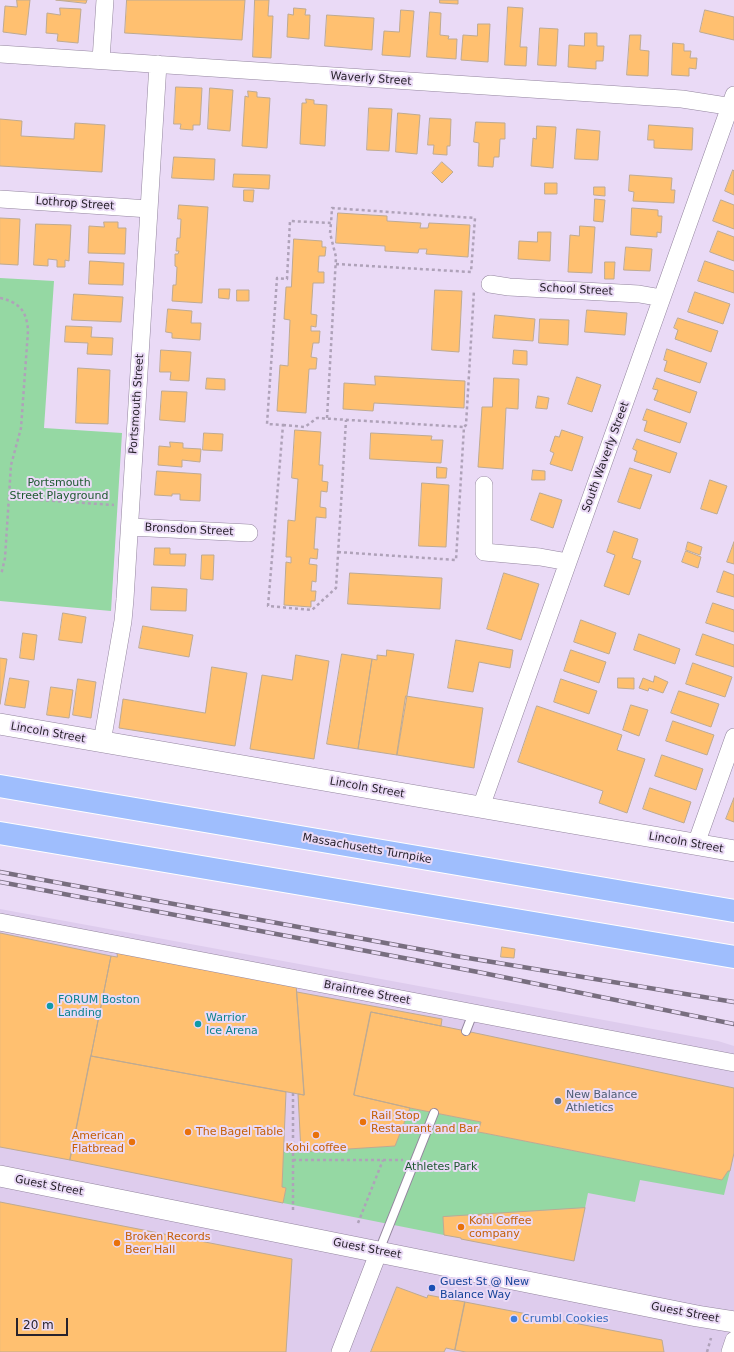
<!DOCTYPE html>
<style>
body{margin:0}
#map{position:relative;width:734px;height:1352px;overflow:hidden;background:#eadaf6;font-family:"DejaVu Sans",sans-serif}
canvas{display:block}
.scale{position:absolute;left:16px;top:1318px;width:52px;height:18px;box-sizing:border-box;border:2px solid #28222c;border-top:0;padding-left:5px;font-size:12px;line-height:14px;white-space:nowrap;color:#28222c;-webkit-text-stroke:3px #eadaf6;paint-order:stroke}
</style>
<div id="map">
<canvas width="734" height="1352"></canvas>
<div class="scale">20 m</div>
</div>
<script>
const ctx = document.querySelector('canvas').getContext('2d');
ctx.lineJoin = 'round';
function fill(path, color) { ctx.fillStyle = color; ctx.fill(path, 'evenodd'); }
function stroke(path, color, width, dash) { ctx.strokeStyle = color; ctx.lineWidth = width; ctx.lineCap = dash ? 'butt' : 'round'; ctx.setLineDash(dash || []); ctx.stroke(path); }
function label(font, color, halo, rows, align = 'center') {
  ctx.font = font + ' "DejaVu Sans",sans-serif'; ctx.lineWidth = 4; ctx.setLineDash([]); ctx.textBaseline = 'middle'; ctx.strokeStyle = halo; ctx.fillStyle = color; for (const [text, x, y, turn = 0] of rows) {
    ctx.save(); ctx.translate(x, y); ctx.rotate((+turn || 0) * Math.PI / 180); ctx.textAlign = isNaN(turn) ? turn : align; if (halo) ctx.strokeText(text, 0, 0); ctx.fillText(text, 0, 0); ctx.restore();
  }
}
const built = new Path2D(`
 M0 909 718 1041 734 1046V1352H0Z`);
const green = new Path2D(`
 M0 278 54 281 44 428 122 433 111 611 0 601Z
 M410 1108 481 1122 479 1132 722 1180 728 1171H730L724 1195 640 1180 635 1202 588 1193 585 1208 443 1217 444 1235 283 1203 286 1188 282 1187 283 1152 395 1146Z`);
const building = new Path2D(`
 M17 0H30L26 35 3 32 5 6 17 7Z
 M56 0H87L86 3Z
 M127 0H245L242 40 125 33Z
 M255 0H269L268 16H273L271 58 253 57Z
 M440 0H458V4L440 3Z
 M508 7 523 8 520 47H527L526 66 505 65Z
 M60 8 81 9 78 43 57 41 58 34 46 33 47 13 60 15Z
 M294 8 306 9 305 15H310L309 39 287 37 288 14 293 15Z
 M401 10 414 11 410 57 382 55 384 31 399 32Z
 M705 10 734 17V40L700 32Z
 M430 12 441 13 440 35 449 36 448 39H457L456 59 427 57Z
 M327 15 374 18 372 50 325 46Z
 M478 24H490L488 62 461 60 463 35 477 36Z
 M540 28 558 29 556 66 538 65Z
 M585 33H597V46H604L603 61H596V69L568 67 569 45 584 46Z
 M630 35H641L640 50 649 51 648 76 627 75Z
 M673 43 684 44V51H691L690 58H697L696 69 689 68V76L672 75Z
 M176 87 202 88 200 125H193V130L180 129 181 124H174Z
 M210 88 233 90 230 131 208 129Z
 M248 91 257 92V97L270 98 267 148 242 146 245 96 248 97Z
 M306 99 314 100V104L327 105 325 146 300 144 302 103H306Z
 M369 108 392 109 389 151 367 150Z
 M398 113 420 115 417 154 396 152Z
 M430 118 451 119 450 146H447V155L433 154 434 145H428Z
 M0 119 22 121 21 136 74 139 75 123 105 125 102 172 0 166Z
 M476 122 505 123V139H500L499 157H494L493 167 478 166 479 143 474 142Z
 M649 125 693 128 692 150 654 148V140H648Z
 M537 126 556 127 553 168 531 166 533 138 536 139Z
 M577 129 600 131 598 160 575 159Z
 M174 157 215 159 214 180 172 178Z
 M442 162 453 172 442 183 432 173Z
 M733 170 734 171V195L725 191Z
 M234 174 270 175 269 189 233 187Z
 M630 175 672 178 671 190H675L674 203 633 201 634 192 629 191Z
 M545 183H557V194H545Z
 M594 187H605V196L594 195Z
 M244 190H254L253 202 244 201Z
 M595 199 605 200 603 222 594 221Z
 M721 200 734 205V229L713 221Z
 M179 205 208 207 202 303 172 301 173 285H176L177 267 175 266V254H178L179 251H176L177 238H180L181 219H178Z
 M632 208 658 210V216H662L661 233 657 232V237L631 235Z
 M338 213 387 216V221L421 223 420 228H428L429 223 470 225 468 257 426 254 427 249H419L418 253 385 251V246L336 243Z
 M0 218 20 219 18 265 0 264Z
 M104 222H118V228H126L125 254 88 253 89 226 104 227Z
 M36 224 71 225 69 261 65 260V267H57V260L48 259V266L34 265Z
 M580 226 595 227 592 273 568 272 570 235 579 236Z
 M718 231 734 237V261L710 252Z
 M538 232H551L550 261 518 259 519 241 537 242Z
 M294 239 322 241V247H326L325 256H319L318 272H324V283H313L311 314 317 315 316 327 311 326V331H320L319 343H313L311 357 317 358 316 369H309L306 413 277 411 280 365 288 366 290 320 284 319 286 287H291Z
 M626 247 652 249 650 271 624 270Z
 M90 261 124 263 123 285 89 284Z
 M705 261 734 271V293L698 281Z
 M605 262H615L614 279H605Z
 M219 289H230L229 299 219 298Z
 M237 290H249V301H237Z
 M435 290 462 291 459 352 432 350Z
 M695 292 730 304 723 324 688 312Z
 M74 294 123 297 121 322 72 320Z
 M168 309 192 311 191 323H201L200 340 172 338V333L166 332Z
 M587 310 627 313 625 335 585 332Z
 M495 315 535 319 533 341 493 338Z
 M678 318 718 331 711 352 675 339 678 330 674 328Z
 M540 319 569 320 568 345 539 343Z
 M66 326 92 327 91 337 113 338 112 355 87 354 88 343 65 342Z
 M667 349 707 363 700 383 664 371 667 361 664 360Z
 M161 350 191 352 189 381 170 380 171 372H160Z
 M514 350 527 351V365L513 364Z
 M78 368 110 370 108 424 76 423Z
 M375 376 465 381 464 408 374 403 373 411 343 409 344 383 375 385Z
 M577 377 601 385 592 412 568 404Z
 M207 378 225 379V390L206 389Z
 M494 378 519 379 518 409 506 408 503 469 478 467 482 407H492Z
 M657 378 697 392 690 413 654 400 658 390 653 389Z
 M162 391 187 392 185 422 160 420Z
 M538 396 549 398 547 409 536 408Z
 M647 409 687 423 680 443 644 431 647 421 643 420Z
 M295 430 321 432 319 465H323L322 481 328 482 327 492 321 491 320 507 326 508V518L316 517 314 549H318L317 559 310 558 309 564 317 565 316 582 312 581 311 591H316L315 601H311V607L284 605 286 562 291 563V557H286L288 520 295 521 298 479 292 478Z
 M562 430 583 437 572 471 550 464 554 453 550 451 555 436 559 437Z
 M204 433 223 434 222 451 203 450Z
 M371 433 432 436 431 440H443L441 463 370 459Z
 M637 439 677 453 670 473 634 461 637 451 633 449Z
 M170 442 183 443V448L201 449 200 462 182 460V467L158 465 159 446 170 447Z
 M437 467 447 468 446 478H437Z
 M630 468 652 475 640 509 618 502Z
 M533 470 545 471V480H532Z
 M157 471 201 474 200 501 180 500V494H172V496L155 495Z
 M710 480 727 486 717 514 701 509Z
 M422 483 449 485 446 547 419 546Z
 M540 493 562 500 553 528 531 520Z
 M614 531 638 539 632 558 641 561 629 595 604 586 615 555 607 552Z
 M688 542 702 547 700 555 686 550Z
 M734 542V564L727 562Z
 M155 548H170V554H186L185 566 154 565Z
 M686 551 701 557 698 568 682 562Z
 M202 555H214L213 580 201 579Z
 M724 571 734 575V597L717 592Z
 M350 573 442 578 440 609 348 604Z
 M504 573 539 584 521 640 487 629Z
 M152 587 187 589 186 611 151 610Z
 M713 603 734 610V632L706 623Z
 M63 613 86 617 82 643 59 640Z
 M581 620 616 633 609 654 574 642Z
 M143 626 193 635 189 657 139 648Z
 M23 633 37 635 34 660 20 658Z
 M639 634 680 649 675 664 634 650Z
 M703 634 734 645V667L696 655Z
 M456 640 513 650 510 668 479 662 473 692 448 688Z
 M387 650 414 654 397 755 358 749 372 659 377 660V655L386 656Z
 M571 650 606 662 599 683 564 671Z
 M342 654 372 659 358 749 327 744Z
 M296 655 329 661 314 759 250 749 262 675 292 680Z
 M0 658 7 659 0 704Z
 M693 663 732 677 725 697 686 684Z
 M212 667 247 673 235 746 119 728 123 699 205 713Z
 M655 676 668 682 663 693 649 688 648 691 639 688 643 678 653 682Z
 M10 678 29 681 25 708 5 705Z
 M618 678H634V689L618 688Z
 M78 679 96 682 91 718 73 715Z
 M561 679 597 691 589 714 554 702Z
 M51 687 73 690 69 718 47 715Z
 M679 691 719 704 711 727 671 713Z
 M406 696 483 708 474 768 397 755Z
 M631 705 648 710 639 736 623 730Z
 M537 706 622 735 617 750 645 759 627 813 599 803 603 791 518 762Z
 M673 721 714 735 707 755 666 741Z
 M662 755 703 769 696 790 655 776Z
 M650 788 691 802 684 823 643 809Z
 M734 798V822L726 819Z
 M0 933 111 956 70 1160 0 1147Z
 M502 947 515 949 514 958 501 957Z
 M117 948 296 984 304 1095 91 1056 111 956 117 957Z
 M297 992 442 1019 441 1026 371 1012 354 1095 410 1108 395 1146 301 1152 298 1094 304 1095Z
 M371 1012 466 1031 734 1088V1153L730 1171H728L722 1180 484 1133 478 1132 481 1122 410 1108 354 1095Z
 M91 1056 286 1092 282 1187 286 1188 283 1203 70 1160Z
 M0 1202 292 1259 286 1352H0Z
 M585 1208 574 1261 461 1239V1238L444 1235 443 1217Z
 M397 1287 427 1298 428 1295 465 1302 455 1350 446 1348 444 1352H371Z
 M465 1302 662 1340 664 1352H466L455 1350Z`);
const path = new Path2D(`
 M336 264 471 272 475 218 332 208 331 223 290 221 287 279 277 278 267 424 283 425 268 606 312 610 336 588 346 420
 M0 298C19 302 27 311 28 331L21 428 11 465 5 558 2 571 0 574
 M327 418 336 257 330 233 331 223
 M283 425 305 427 317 418 464 427
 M10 498 114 505
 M338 552 456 560 464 427 466 425 474 290
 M293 1093V1210
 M293 1160H403
 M358 1223 383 1160
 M707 1352 711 1338`);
const service = new Path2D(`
 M466 1031 473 1013
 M379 1251 434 1113`);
const minor = new Path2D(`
 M0 54 682 99 734 107
 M101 60 105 0
 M0 199 149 209
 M490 284 509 287 639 294 662 298
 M484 485V552L540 557 568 562
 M130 527 249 533
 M102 742 123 621 125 599 158 64
 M481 807 734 95
 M696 844 734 737
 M0 922 734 1063
 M340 1352 379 1251
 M730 1352 734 1340`);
const tertiary = new Path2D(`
 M0 724 734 851
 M0 1176 697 1316 734 1322`);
const motorway = new Path2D(`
 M0 786 734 911
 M0 833 734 957`);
const rail = new Path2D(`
 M0 872 456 956 734 1002
 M0 882 478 972 734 1024`);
const markers = [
 [50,1006,4,"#0f9aa8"],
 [198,1024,4,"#0f9aa8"],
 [558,1101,4,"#5c6f8a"],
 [363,1122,4,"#e8710a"],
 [188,1132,4,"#e8710a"],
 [316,1135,4,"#e8710a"],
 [132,1142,4,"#e8710a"],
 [461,1227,4,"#e8710a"],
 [117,1243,4,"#e8710a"],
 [432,1288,4,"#1a4fb4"],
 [514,1319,4,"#3f7fe0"]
];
const streetNames = [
 ["Waverly Street",371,79,4],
 ["Lothrop Street",75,204,4],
 ["School Street",576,290,3],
 ["Portsmouth Street",137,404,-86],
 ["South Waverly Street",606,457,-70],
 ["Bronsdon Street",189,530,3],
 ["Lincoln Street",48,733,10],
 ["Lincoln Street",367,788,10],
 ["Lincoln Street",686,843,10],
 ["Massachusetts Turnpike",367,849,10],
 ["Braintree Street",367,993,11],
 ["Guest Street",49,1186,11],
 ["Guest Street",367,1249,11],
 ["Guest Street",685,1313,11]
];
const parkNames = [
 ["Portsmouth",59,483],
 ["Street Playground",59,496],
 ["Athletes Park",441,1167]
];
const cultureNames = [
 ["FORUM Boston",58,1000],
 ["Landing",58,1013],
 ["Warrior",206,1018],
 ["Ice Arena",206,1031]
];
const serviceNames = [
 ["New Balance",566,1095],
 ["Athletics",566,1108]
];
const foodNames = [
 ["Rail Stop",371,1116],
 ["Restaurant and Bar",371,1129],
 ["The Bagel Table",196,1132],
 ["American",124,1136,"right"],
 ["Flatbread",124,1149,"right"],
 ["Kohi coffee",316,1148,"center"],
 ["Kohi Coffee",469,1221],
 ["company",469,1234],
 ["Broken Records",125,1237],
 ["Beer Hall",125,1250]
];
const transitNames = [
 ["Guest St @ New",440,1282],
 ["Balance Way",440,1295]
];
const shopNames = [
 ["Crumbl Cookies",522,1319]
];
fill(built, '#decced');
fill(green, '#95d8a3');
fill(building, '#ffc070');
stroke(building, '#beaa92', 1);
stroke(service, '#93859e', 10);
stroke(minor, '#93859e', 18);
stroke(tertiary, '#93859e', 22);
stroke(motorway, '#fff', 24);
stroke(path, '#afa2b9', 2.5, [3, 3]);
stroke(service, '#fff', 8);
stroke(minor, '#fff', 17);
stroke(tertiary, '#fff', 21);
stroke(motorway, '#9fbefd', 22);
stroke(rail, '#786e7f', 4.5);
stroke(rail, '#eadaf6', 3, [9]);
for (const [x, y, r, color] of markers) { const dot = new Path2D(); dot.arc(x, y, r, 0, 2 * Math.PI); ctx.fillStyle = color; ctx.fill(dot); stroke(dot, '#eadaf6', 1.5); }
label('11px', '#28222c', '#eadaf6', streetNames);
label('11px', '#1e5930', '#eadaf6', parkNames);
label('11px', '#0d838f', '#eadaf6', cultureNames, 'left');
label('11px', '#4e5e75', '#eadaf6', serviceNames, 'left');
label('11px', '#c56008', '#eadaf6', foodNames, 'left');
label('11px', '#164399', '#eadaf6', transitNames, 'left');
label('11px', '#366cbe', '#eadaf6', shopNames, 'left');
</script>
